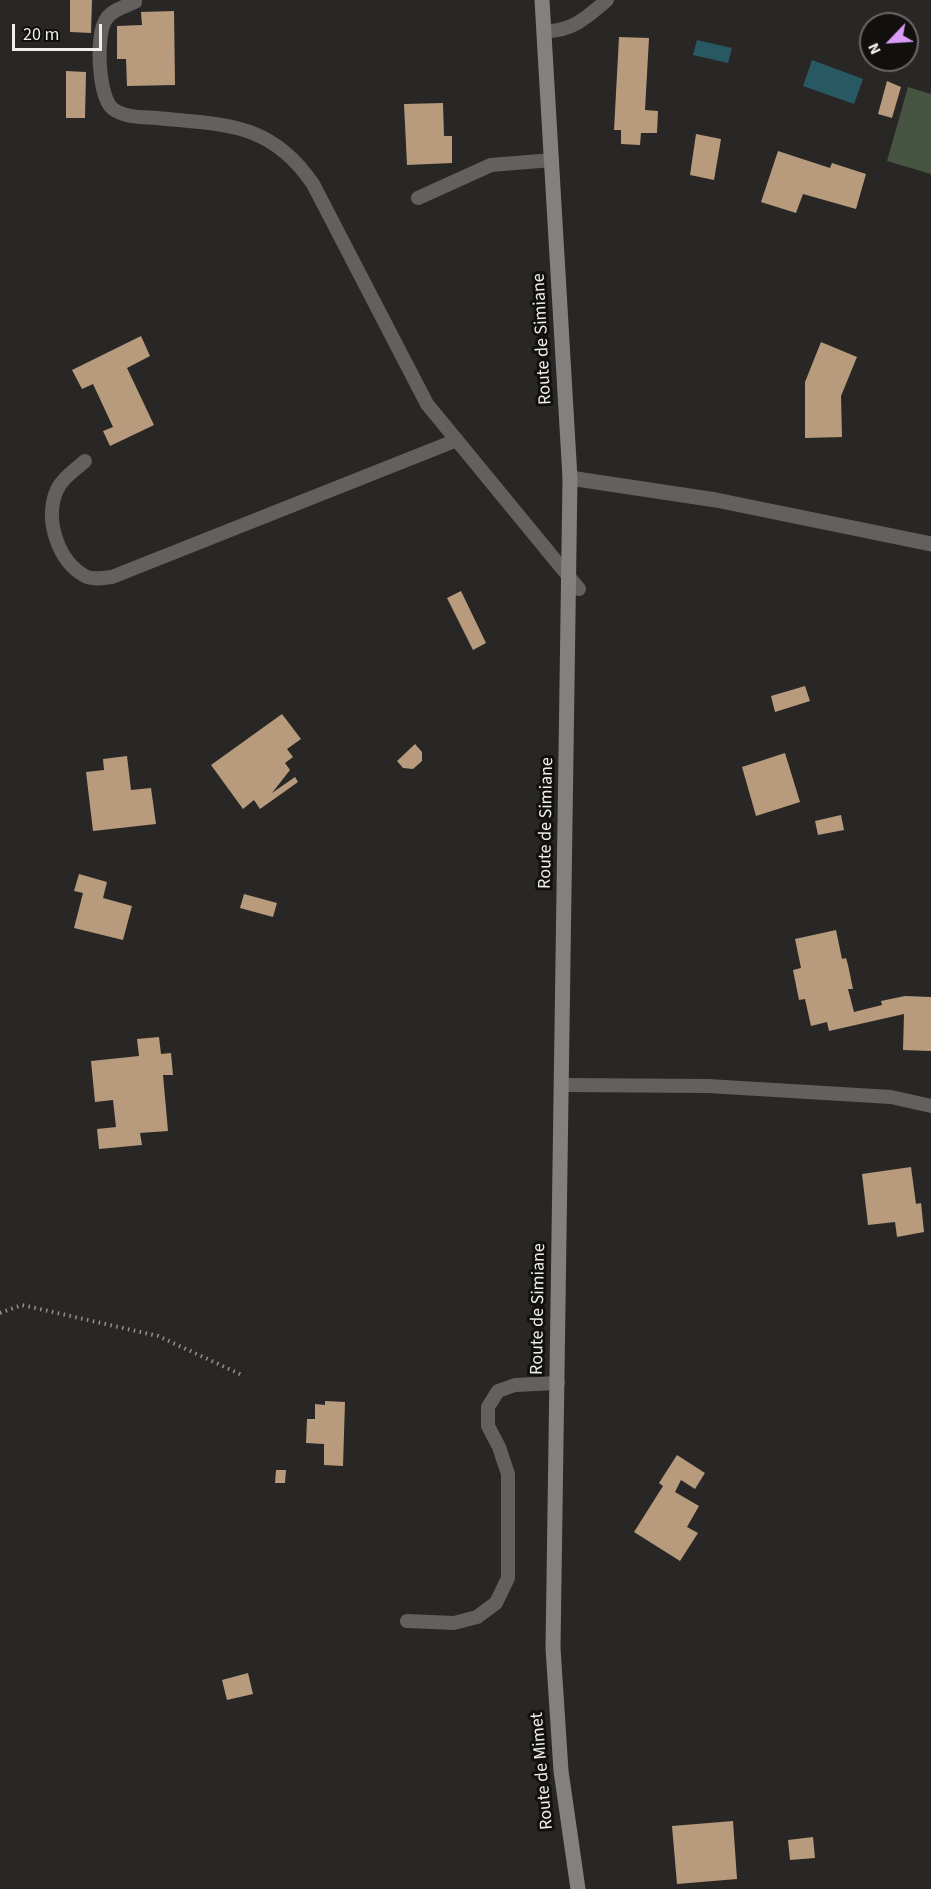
<!DOCTYPE html>
<style>
body{margin:0}
#map{position:relative;width:931px;height:1889px;overflow:hidden;background:#292725;font-family:"Source Sans 3",sans-serif}
canvas{display:block}
.north{position:absolute;left:859px;top:12px;width:60px;height:60px;box-sizing:border-box;background:#11100f;border:2px solid #6a6967;border-radius:50%;rotate:245deg;font-size:16px;font-weight:700;line-height:24px;text-align:center;color:#efeeec}
.north::after{content:'';display:block;margin:auto;width:21px;height:27px;background:#da9af6;clip-path:polygon(50% 0,100% 100%,50% 72%,0 100%)}
.scale{position:absolute;left:12px;top:24px;width:90px;height:27px;box-sizing:border-box;border:3px solid #efeeec;border-top:0;padding-left:8px;font-size:18px;line-height:21px;white-space:nowrap;color:#efeeec;-webkit-text-stroke:4px #11100f;paint-order:stroke}
</style>
<div id="map">
<canvas width="931" height="1889"></canvas>
<div class="north">N</div>
<div class="scale">20 m</div>
</div>
<script>
const ctx = document.querySelector('canvas').getContext('2d');
ctx.lineJoin = 'round';
function fill(path, color) { ctx.fillStyle = color; ctx.fill(path, 'evenodd'); }
function stroke(path, color, width, dash) { ctx.strokeStyle = color; ctx.lineWidth = width; ctx.lineCap = dash ? 'butt' : 'round'; ctx.setLineDash(dash || []); ctx.stroke(path); }
function label(font, color, halo, rows, align = 'center') {
  ctx.font = font + ' "Source Sans 3",sans-serif'; ctx.lineWidth = 6; ctx.setLineDash([]); ctx.textBaseline = 'middle'; ctx.strokeStyle = halo; ctx.fillStyle = color; for (const [text, x, y, turn = 0] of rows) {
    ctx.save(); ctx.translate(x, y); ctx.rotate((+turn || 0) * Math.PI / 180); ctx.textAlign = isNaN(turn) ? turn : align; if (halo) ctx.strokeText(text, 0, 0); ctx.fillText(text, 0, 0); ctx.restore();
  }
}
const green = new Path2D(`
 M908 87 931 94V174L887 161Z`);
const water = new Path2D(`
 M697 40 732 48 728 63 693 55Z
 M812 60 863 79 854 104 803 86Z`);
const building = new Path2D(`
 M70 0H92L91 33 70 32Z
 M174 11 175 85 127 86 126 59H117V26L142 25 141 12Z
 M619 37 649 38 645 110 658 111 657 133H641L640 145 621 144V130H614Z
 M66 71 86 72 85 118H66Z
 M887 81 901 87 892 118 878 114Z
 M443 103 444 136H452V163L407 165 404 104Z
 M696 134 721 139 714 180 690 175Z
 M778 151 830 168 832 163 866 174 856 209 803 194 796 213 761 202Z
 M141 336 150 356 127 368 154 425 110 446 103 431 113 427 93 384 82 389 72 370Z
 M821 342 857 357 841 396 842 437 805 438V382Z
 M461 591 486 643 473 650 447 598Z
 M805 686 810 701 775 712 771 696Z
 M282 714 301 739 287 749 293 757 285 763 290 770 272 793 295 777 298 782 260 809 254 800 243 809 211 765Z
 M415 744 422 752V761L413 769 403 768 397 761Z
 M785 753 800 802 756 816 742 767Z
 M127 756 131 790 151 788 156 824 93 831 86 772 104 770 103 759Z
 M841 815 844 830 818 835 815 821Z
 M79 874 107 882 103 898 132 906 123 940 74 928 83 893 74 891Z
 M244 894 277 903 273 917 240 908Z
 M836 930 842 959 846 958 848 965 853 989H848L854 1012 882 1005 881 1001 905 996 931 997V1051L903 1050 904 1014 829 1031 827 1022 811 1026 805 999 799 1000 793 970 801 968 795 939Z
 M159 1037 161 1054 171 1053 173 1075H163L168 1131 140 1133 142 1145 99 1149 97 1129 116 1127 113 1100 95 1102 91 1061 139 1056 137 1039Z
 M911 1167 916 1204 921 1203 924 1232 897 1237 895 1222 868 1225 862 1174Z
 M325 1401 345 1402 343 1466 324 1465V1444L306 1443 307 1419H315V1404L325 1405Z
 M677 1455 705 1473 695 1489 681 1480 675 1492 699 1506 687 1527 698 1533 680 1561 634 1532 663 1486 659 1483Z
 M276 1470H286L285 1483H275Z
 M248 1673 253 1694 227 1700 222 1680Z
 M733 1821 737 1879 677 1884 672 1826Z
 M813 1837 815 1858 790 1860 788 1840Z`);
const path = new Path2D(`
 M0 1313 22 1305 158 1336 242 1375`);
const lane = new Path2D(`
 M135 2C124 7 111 10 105 21 96 37 98 97 113 109 125 118 143 117 157 118 226 125 271 122 313 184L427 404 579 589
 M544 31C572 32 587 17 607 0
 M418 198 491 165 552 160
 M85 461C74 471 61 479 56 492 45 521 58 561 85 576 92 580 104 578 112 577L457 440
 M563 1085 708 1086 891 1097 931 1106
 M407 1621 454 1623 477 1617 496 1603 508 1578V1474L499 1447 488 1426V1407L498 1391 515 1385 558 1383`);
const street = new Path2D(`
 M570 478 716 500 931 544`);
const secondary = new Path2D(`
 M542 0 570 478 553 1648 561 1771 578 1889`);
const streetNames = [
 ["Route de Simiane",543,339,-93],
 ["Route de Simiane",547,823,-89],
 ["Route de Simiane",539,1309,-89],
 ["Route de Mimet",543,1771,-95]
];
fill(green, '#475441');
fill(water, '#285962');
fill(building, '#b89b7c');
stroke(path, '#949290', 4, [1.5, 4.5]);
stroke(lane, '#626160', 14);
stroke(street, '#626160', 15);
stroke(secondary, '#838080', 15);
label('18px', '#efeeec', '#11100f', streetNames);
</script>
